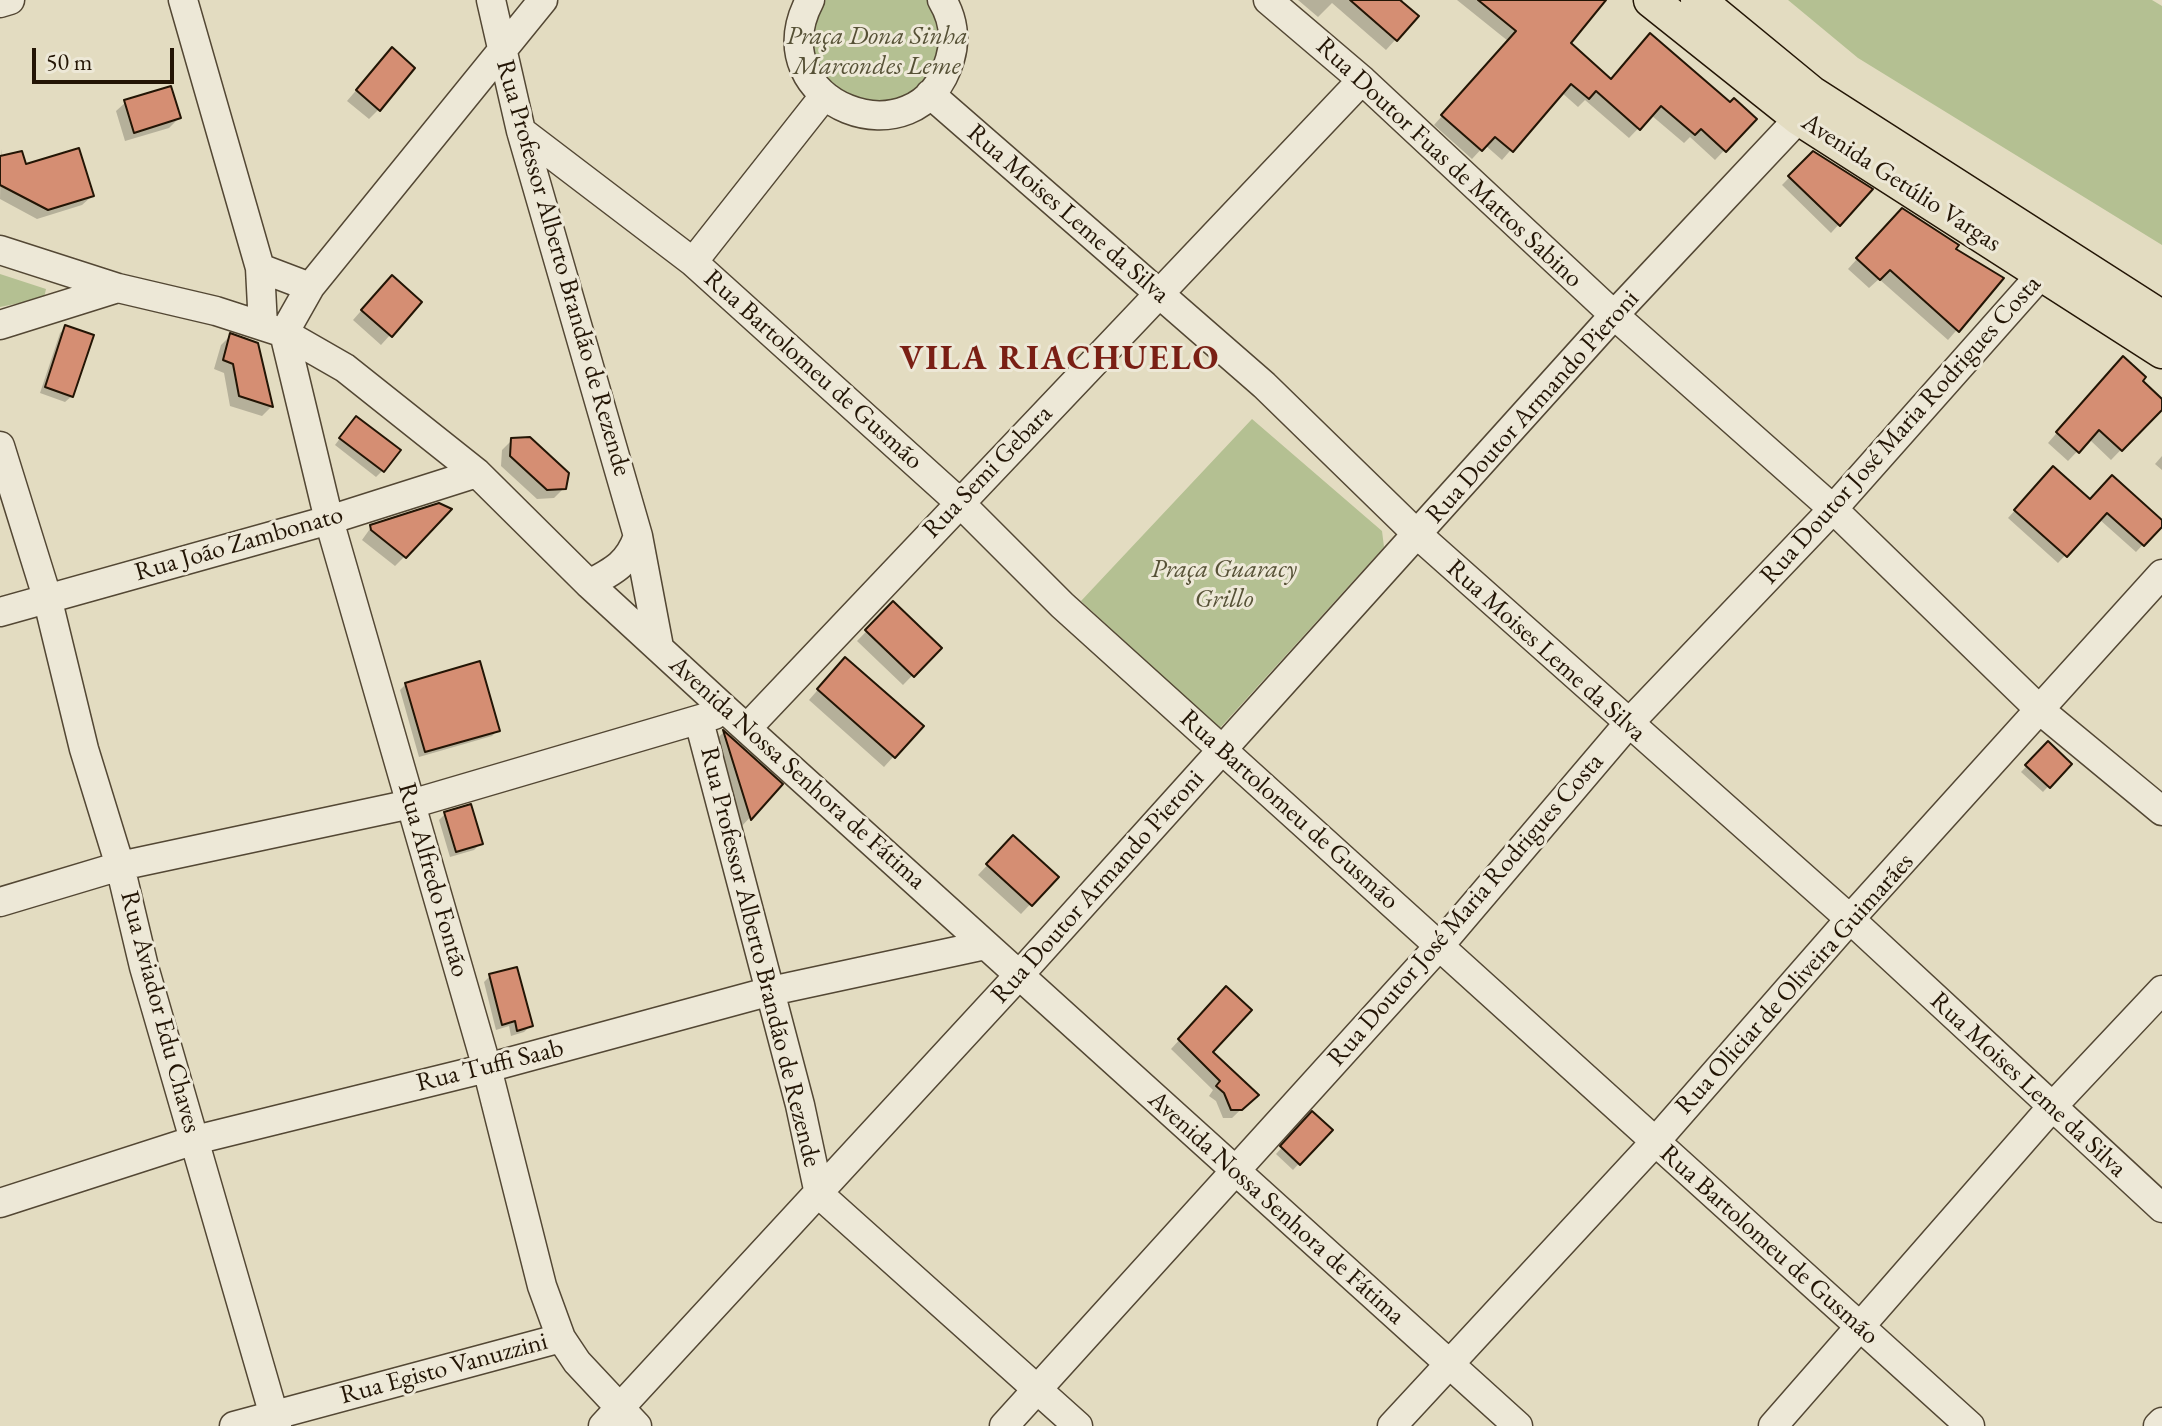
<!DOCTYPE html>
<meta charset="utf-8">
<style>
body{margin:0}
#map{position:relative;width:2162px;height:1426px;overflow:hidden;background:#e3dcc1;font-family:"EB Garamond",serif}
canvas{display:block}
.scale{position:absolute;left:32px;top:48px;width:142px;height:36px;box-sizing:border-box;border:4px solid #231505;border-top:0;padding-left:10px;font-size:24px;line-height:28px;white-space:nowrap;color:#231505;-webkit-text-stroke:6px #ede8d7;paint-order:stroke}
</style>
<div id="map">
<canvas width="2162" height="1426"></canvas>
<div class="scale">50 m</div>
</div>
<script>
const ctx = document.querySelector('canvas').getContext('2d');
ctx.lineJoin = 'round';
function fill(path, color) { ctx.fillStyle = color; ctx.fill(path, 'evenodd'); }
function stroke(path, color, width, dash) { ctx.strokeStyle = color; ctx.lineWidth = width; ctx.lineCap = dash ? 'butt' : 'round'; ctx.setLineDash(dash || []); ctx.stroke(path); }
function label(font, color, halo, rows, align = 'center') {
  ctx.font = font + ' "EB Garamond",serif'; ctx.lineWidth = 6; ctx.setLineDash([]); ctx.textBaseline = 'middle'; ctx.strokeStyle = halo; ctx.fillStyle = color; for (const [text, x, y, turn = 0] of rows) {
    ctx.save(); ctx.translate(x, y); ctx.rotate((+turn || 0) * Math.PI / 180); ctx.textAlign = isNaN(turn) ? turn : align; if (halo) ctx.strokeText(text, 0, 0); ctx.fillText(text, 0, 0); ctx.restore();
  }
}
const green = new Path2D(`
 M826 0H928C942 21 942 35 936 58 914 145 767 91 826 0Z
 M1788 0H2152L2162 6V245L1858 58Z
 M0 274 46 289 44 298 0 307Z
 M1252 419 1382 531 1384 547 1219 729 1081 601Z`);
const shadow = new Path2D(`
 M1298 0H1403L1396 39 1386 50 1332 3 1318 17Z
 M1457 0H1603L1568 44 1611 81 1730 105 1754 119 1715 160 1690 137 1684 143 1651 115 1629 138 1585 100 1578 107 1561 92 1502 160 1485 145 1472 159 1434 125 1508 41Z
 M383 59 378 110 369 119 347 101Z
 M126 102 179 118 169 128 125 141 116 111Z
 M1 149 2 158 92 196 82 205 37 219 0 199Z
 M1813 153 1870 190 1831 233 1782 185Z
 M1892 220 1953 249 2001 279 1948 340 1879 279 1869 288 1848 269Z
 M382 287 390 335 381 345 353 320Z
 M66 327 72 396 65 402 40 393 60 333Z
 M230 336 257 344 271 407 262 416 230 406 224 373 214 369 221 345Z
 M2113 368 2140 381 2162 402V407L2111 460 2089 439 2068 461 2048 443Z
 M350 425 382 471 376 477 335 445Z
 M512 440 564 488 554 498 537 499 501 466 502 450Z
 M2162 456V470L2155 464Z
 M2046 476 2090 501 2162 524 2136 552 2099 519 2058 563 2008 518Z
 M372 526 405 556 395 566 362 540Z
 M893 604 939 648 903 685 857 641Z
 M836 669 921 726 884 767 809 700Z
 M406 684 498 730 492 736 419 757 400 690Z
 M723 733 780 785 741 827 714 741Z
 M2048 744 2069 764 2043 792 2021 772Z
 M445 814 480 844 474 850 450 857 439 820Z
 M1013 838 1056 877 1021 914 978 875Z
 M490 976 531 1025 524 1032 511 1036 509 1026 496 1030 484 982Z
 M1226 989 1210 1052 1256 1095 1232 1118H1223L1216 1101 1209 1096 1213 1090 1171 1049Z
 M1313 1114 1330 1130 1293 1170 1276 1154Z`);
const building = new Path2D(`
 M1350 0H1400L1419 16 1397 41Z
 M1478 0H1606L1571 43 1611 79 1650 33 1730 102 1734 98 1757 119 1726 152 1701 129 1695 135 1661 106 1640 130 1596 91 1589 99 1571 84 1513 152 1495 137 1482 151 1441 115 1516 31Z
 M392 47 415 68 380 111 356 90Z
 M171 86 181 118 134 133 124 100Z
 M79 148 94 196 48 210 0 185V156L22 151 26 164Z
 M1813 151 1873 189 1840 226 1788 176Z
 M1902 208 1959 245 1956 249 2004 278 1959 332 1890 270 1880 280 1856 258Z
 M392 275 422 302 392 337 361 310Z
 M65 325 94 335 73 397 45 387Z
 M230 333 258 343 273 407 239 396 233 364 223 360Z
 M2123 356 2146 377 2143 381 2162 399V410L2122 451 2099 430 2079 453 2056 432Z
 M356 416 401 450 384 472 339 438Z
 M530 437 569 473 566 489 547 490 510 456 511 438Z
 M2053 466 2090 499 2112 475 2162 520V527L2144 546 2107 513 2067 557 2014 510Z
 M439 503 452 509 406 558 371 530 370 525Z
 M893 601 942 648 914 677 865 630Z
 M845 657 924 726 895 758 817 689Z
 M480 661 500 731 425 752 405 683Z
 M723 730 783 784 751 820Z
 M2048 741 2072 764 2050 788 2025 765Z
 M471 804 483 844 456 852 444 812Z
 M1013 835 1059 877 1032 906 986 864Z
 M517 967 533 1026 517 1031 515 1021 502 1025 489 974Z
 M1226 986 1252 1010 1213 1052 1259 1095 1242 1110H1231L1224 1093 1216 1086 1220 1081 1178 1039Z
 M1312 1111 1333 1130 1300 1165 1280 1146Z`);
const minor = new Path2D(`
 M183 0 260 268 263 326
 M491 0 521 131 638 536
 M543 0 310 287 284 333 329 520 487 1068 542 1286 561 1338 577 1362 637 1426
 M810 0C755 104 919 167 950 59 956 39 953 18 942 0
 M1268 0 1362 80 1614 315 1833 509 2041 711 2162 811
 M0 3 10 0
 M930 94 1264 385 1418 535 1850 919 2162 1208
 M521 131 693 262 959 502 1062 605 1970 1426
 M0 250 118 288 216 311 284 333 345 368 477 473 589 584 726 710 1518 1426
 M693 262 824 96
 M260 268 310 287
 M0 325 118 288
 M0 446 47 597 84 749 120 866 144 967 277 1426
 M589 584C614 571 629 563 638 536L659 647
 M0 612 329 520 477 473
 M699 721 800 1105 819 1194 1078 1426
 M748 727 1362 80
 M0 902 120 866 411 804 714 715
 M0 1203 195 1140 487 1068 771 991 985 945
 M234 1426 561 1338
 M603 1426 1020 974 1614 315 1799 118 1807 101
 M1004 1426 1440 945 1628 724 1833 509 2054 260
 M1392 1426 1654 1143 1850 919 2162 574
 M1773 1426 2051 1108 2162 990
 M2158 1426 2162 1422`);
const major = new Path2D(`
 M1651 0 1799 118 2162 351
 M1698 0 1811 93 2162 318`);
const parkNames = [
 ["Praça Dona Sinha",877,37],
 ["Marcondes Leme",877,67],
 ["Praça Guaracy",1224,570],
 ["Grillo",1224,600]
];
const streetNames = [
 ["Rua Doutor Fuas de Mattos Sabino",1449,163,43],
 ["Avenida Getúlio Vargas",1901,183,33],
 ["Rua Moises Leme da Silva",1068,214,41],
 ["Rua Professor Alberto Brandão de Rezende",563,268,74],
 ["Rua Bartolomeu de Gusmão",813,370,42],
 ["Rua Doutor Armando Pieroni",1533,407,-48],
 ["Rua Doutor José Maria Rodrigues Costa",1901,430,-48],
 ["Rua Semi Gebara",988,472,-46],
 ["Rua João Zambonato",239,544,-16],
 ["Rua Moises Leme da Silva",1546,651,42],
 ["Avenida Nossa Senhora de Fátima",797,773,42],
 ["Rua Bartolomeu de Gusmão",1289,810,42],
 ["Rua Alfredo Fontão",433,880,74],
 ["Rua Doutor Armando Pieroni",1098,887,-48],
 ["Rua Doutor José Maria Rodrigues Costa",1466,910,-49],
 ["Rua Professor Alberto Brandão de Rezende",760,957,76],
 ["Rua Oliciar de Oliveira Guimarães",1795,984,-48],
 ["Rua Aviador Edu Chaves",160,1012,75],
 ["Rua Tuffi Saab",490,1066,-14],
 ["Rua Moises Leme da Silva",2028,1085,43],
 ["Avenida Nossa Senhora de Fátima",1276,1208,42],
 ["Rua Bartolomeu de Gusmão",1769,1245,42],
 ["Rua Egisto Vanuzzini",444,1369,-15]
];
const districtNames = [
 ["VILA RIACHUELO",1060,360]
];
fill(green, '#b4c092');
fill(shadow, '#0003');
fill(building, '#d58e73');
stroke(building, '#231505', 2);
stroke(minor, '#534734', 31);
stroke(major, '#231505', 37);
stroke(minor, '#ede8d7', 28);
stroke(major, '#e3dcc1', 34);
label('italic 26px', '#565136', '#ede8d7', parkNames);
label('26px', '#231505', '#ede8d7', streetNames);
ctx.letterSpacing = '2px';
label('bold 34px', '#7a1f14', '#ede8d7', districtNames);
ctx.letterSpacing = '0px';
</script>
